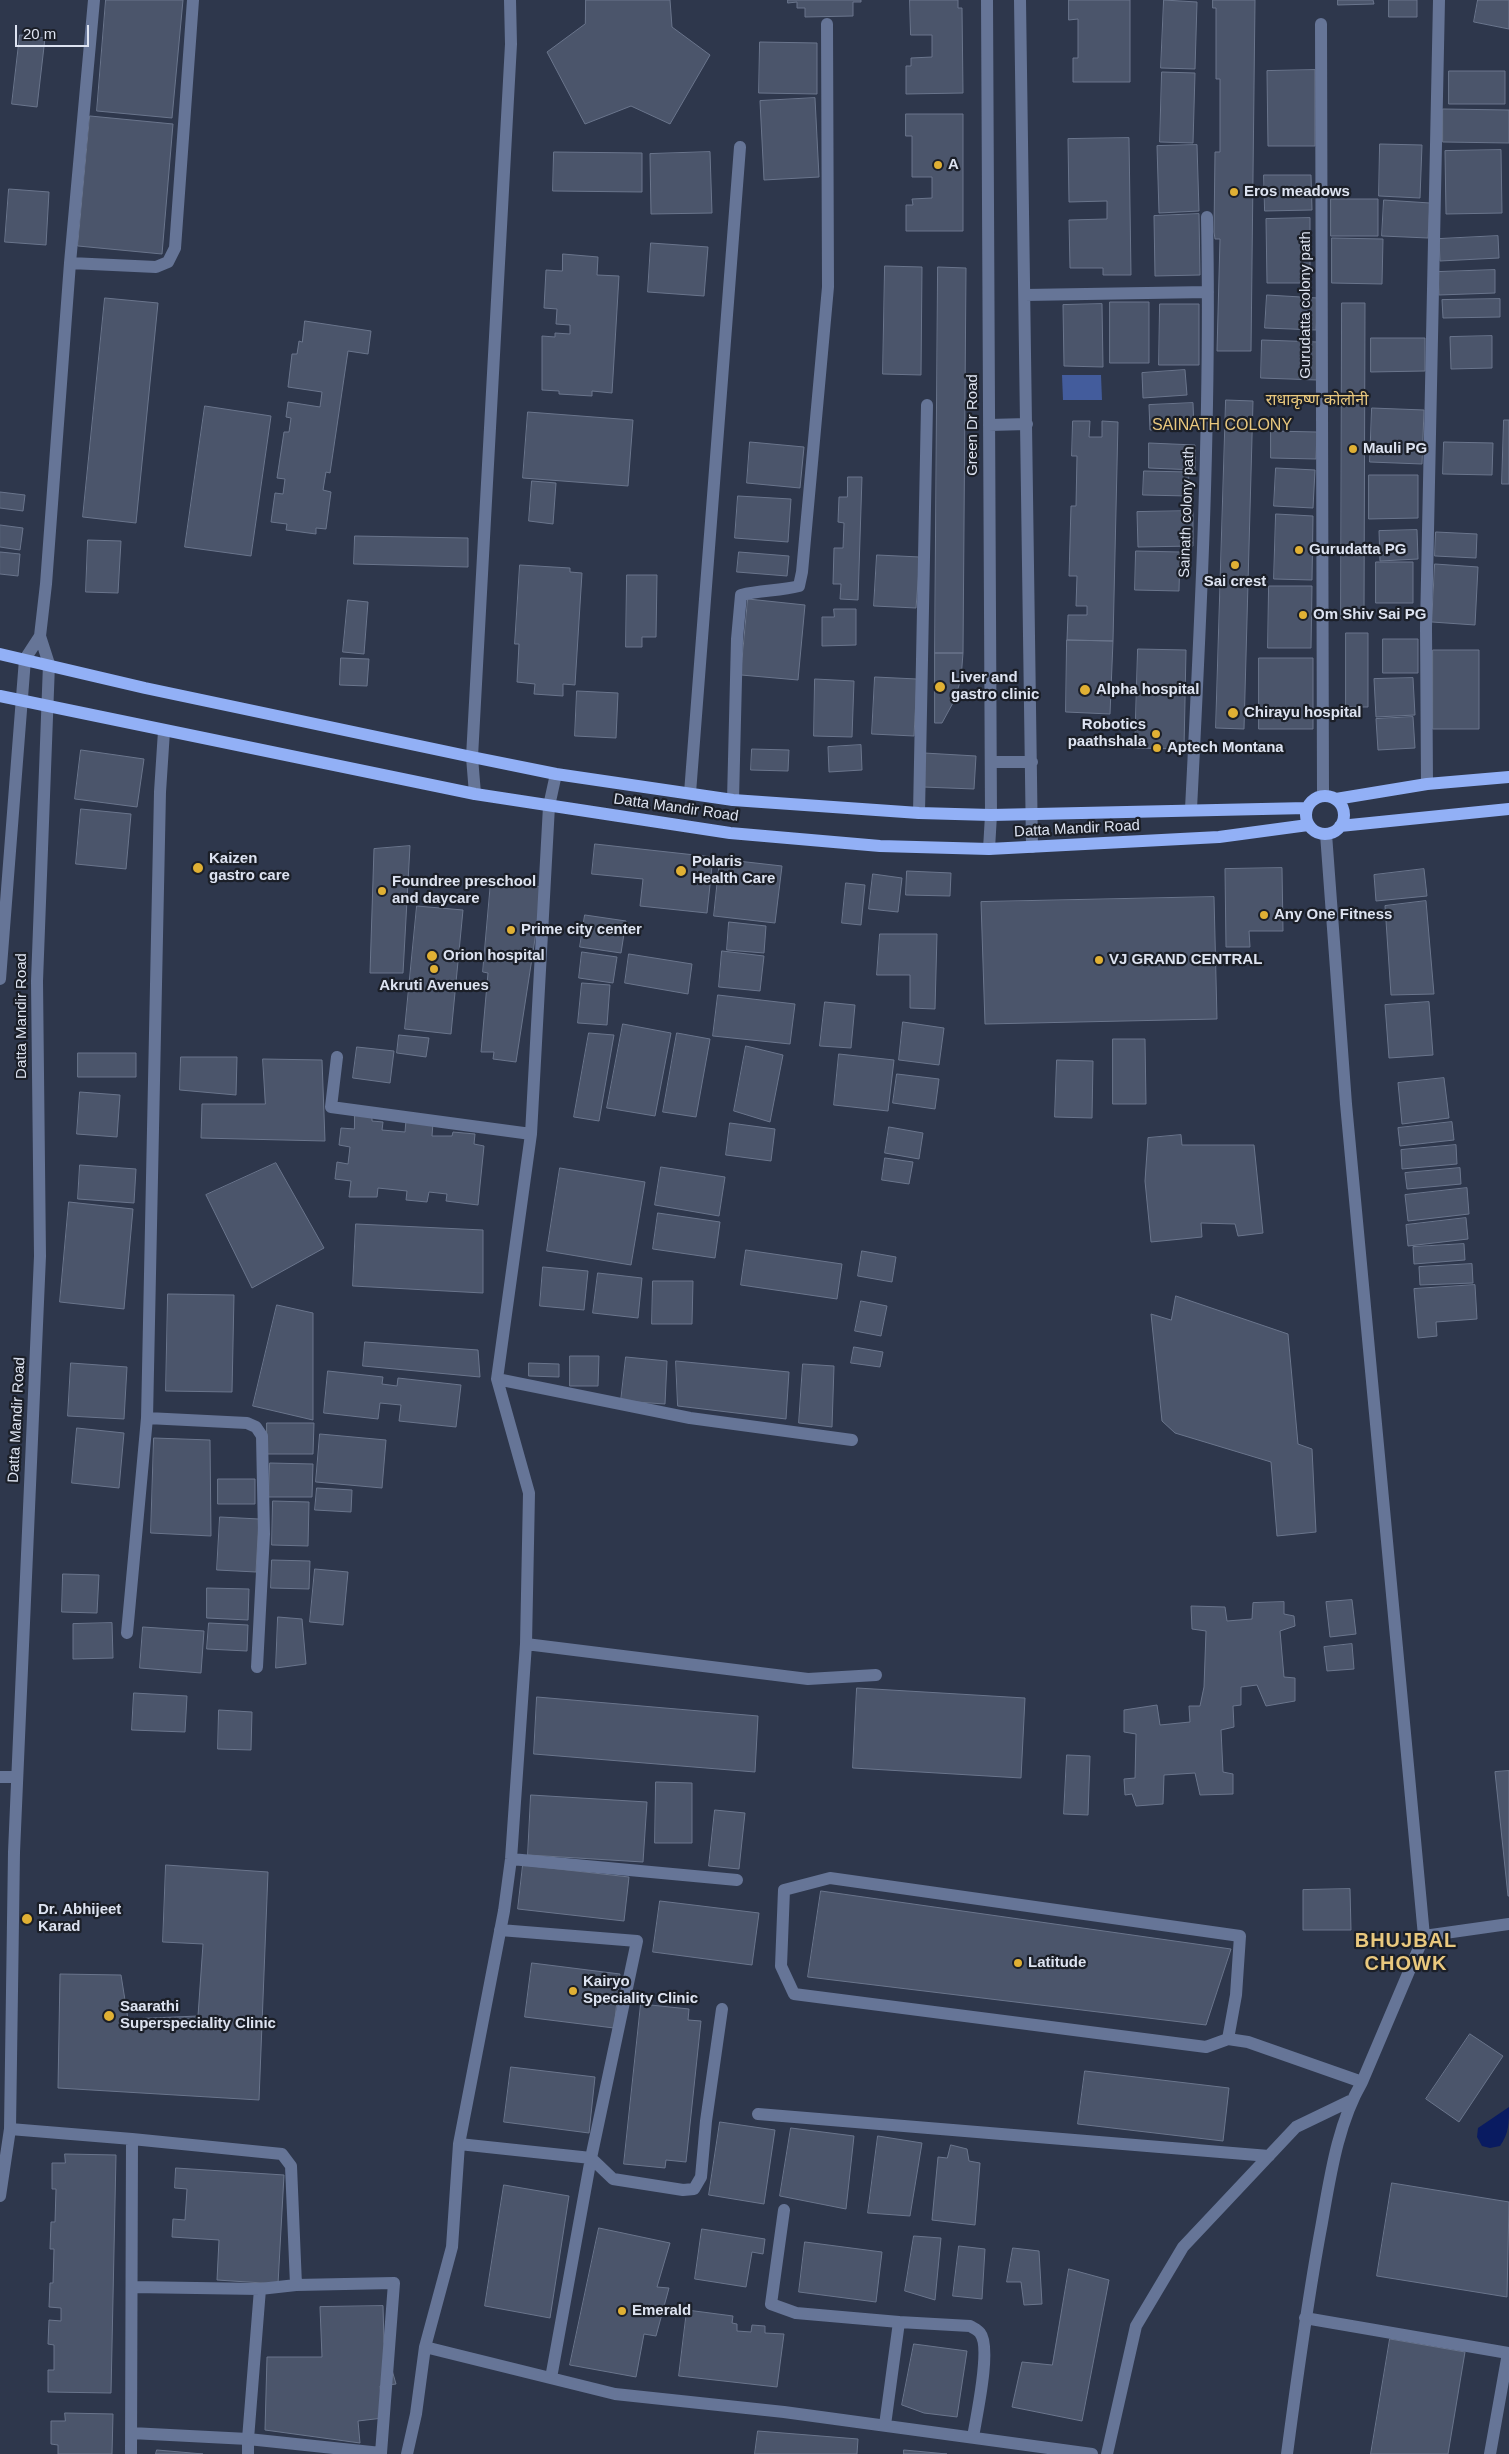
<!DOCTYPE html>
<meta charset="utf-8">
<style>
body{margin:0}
#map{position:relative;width:1509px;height:2454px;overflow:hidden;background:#2e374c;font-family:Helvetica,sans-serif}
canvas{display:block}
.scale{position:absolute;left:15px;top:25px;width:74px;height:22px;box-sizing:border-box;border:2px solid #dde3f1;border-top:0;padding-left:6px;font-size:15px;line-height:18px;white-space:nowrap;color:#dde3f1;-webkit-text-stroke:4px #1b1f28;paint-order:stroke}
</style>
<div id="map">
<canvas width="1509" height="2454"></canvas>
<div class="scale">20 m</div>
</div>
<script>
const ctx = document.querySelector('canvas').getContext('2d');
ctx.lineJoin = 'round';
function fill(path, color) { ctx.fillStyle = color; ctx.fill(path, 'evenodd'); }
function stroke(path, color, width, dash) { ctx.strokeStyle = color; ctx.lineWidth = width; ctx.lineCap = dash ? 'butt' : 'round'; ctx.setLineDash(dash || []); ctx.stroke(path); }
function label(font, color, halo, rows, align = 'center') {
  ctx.font = font + ' Helvetica,"Noto Sans Devanagari",sans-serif'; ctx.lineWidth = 4.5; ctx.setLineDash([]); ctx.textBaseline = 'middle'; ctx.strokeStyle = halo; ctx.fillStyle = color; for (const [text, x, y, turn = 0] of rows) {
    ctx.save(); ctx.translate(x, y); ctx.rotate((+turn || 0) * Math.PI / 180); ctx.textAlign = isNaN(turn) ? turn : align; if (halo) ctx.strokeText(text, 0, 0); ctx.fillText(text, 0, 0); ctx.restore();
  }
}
const green = new Path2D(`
 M1062 375H1101L1102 400H1063Z`);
const water = new Path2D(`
 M1509 2107C1509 2123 1509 2133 1500 2146L1490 2148 1482 2146 1477 2137 1478 2128Z`);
const building = new Path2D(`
 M106 0H183L172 118 97 111Z
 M586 0H670L672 27 710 55 670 124 631 106 585 124 547 52 585 24Z
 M788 0H861V2H853V16L805 17V8H797V2L788 3Z
 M910 0H958V8H962L963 93 906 94V66H911V58L932 57V35H911Z
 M1069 0H1130V82H1073V58H1078V19L1069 20Z
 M1164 0 1197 2 1195 69 1161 68Z
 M1213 0H1255L1251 351H1217L1220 239H1215L1214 232 1215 152H1220V79H1216V8H1213Z
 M1338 0H1373L1374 4 1338 5Z
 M1389 0H1417V17H1389Z
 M1478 0H1509V29L1474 22Z
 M20 35 45 38 37 107 12 104Z
 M760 42 817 43V94L759 93Z
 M1315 70V146H1268L1267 71Z
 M1449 71H1505V104H1449Z
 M1162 72 1195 73 1193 143 1160 142Z
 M815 98 819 177 764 180 760 101Z
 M1443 109 1509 110V143L1443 142Z
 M906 114H963V231H906V205H913L912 199 932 198V177H912V136H906Z
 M90 116 173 124 162 254 78 246Z
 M1129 138 1131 275H1103V268H1070L1069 220 1107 219V201L1069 202 1068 139Z
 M1380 144 1422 145 1420 198 1379 196Z
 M1197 145 1199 211 1159 213 1157 146Z
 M1501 150 1502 213 1446 214 1445 151Z
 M554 152 642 153V192L553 191Z
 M710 152 712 213 651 214 650 154Z
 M1264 175H1311L1312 210 1265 211Z
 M9 189 49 192 46 245 5 242Z
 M1331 199H1378V236H1331Z
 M1384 200 1430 203 1428 238 1382 236Z
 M1199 214 1200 275 1155 276 1154 216Z
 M1310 218V283H1267L1266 219Z
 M1498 236 1499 258 1440 261 1439 239Z
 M1332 238 1383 239 1382 284 1332 283Z
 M651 243 708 247 704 296 648 292Z
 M563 254 598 257 597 275 619 276 612 393 592 391V396L559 394V391L542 390V336L555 337V333L570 334V325L556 324 557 309 544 308 546 270 562 271Z
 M885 266 922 267 921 375 883 374Z
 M938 267 966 268 963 653H935Z
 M1495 270V293L1439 295 1438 272Z
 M1267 295 1318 298 1316 330 1265 328Z
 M105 298 158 303 136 523 83 517Z
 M1500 299V317L1443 318 1442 300Z
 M1110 302H1149V363H1110Z
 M1342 303H1365L1364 619H1341Z
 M1102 304 1103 367 1064 366 1063 305Z
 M1160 304H1199V365H1159Z
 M305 321 371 331 368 354 348 351 330 473 326 472 323 490 331 492 326 529 316 528V534L286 530 287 524 271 522 275 493 283 494 285 479 277 478 284 432H289L291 418 286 417 288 402 320 407 322 392 288 387 292 354H297L299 341 302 342Z
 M1492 336V368L1451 369 1450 337Z
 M1371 338H1425V371L1371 372Z
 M1262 340 1318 342 1317 380 1261 378Z
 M1185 370 1187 395 1143 398 1142 373Z
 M1226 400 1253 401 1244 729 1216 728Z
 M1193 403 1194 428 1150 430 1149 405Z
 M205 406 271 416 251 556 185 547Z
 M1372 408 1424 410 1422 464 1370 462Z
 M528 412 633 420 628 486 523 478Z
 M1504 420H1509V484H1502Z
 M1073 421H1090L1089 437H1102V421L1118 422 1113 641 1067 640 1068 615H1087V606H1076L1077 576H1069L1071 506H1076L1077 456H1072Z
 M1271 431 1317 432 1316 459 1271 458Z
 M750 442 804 447 800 488 747 483Z
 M1444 442 1493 443 1492 475 1443 474Z
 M1149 443 1195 445V470L1149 468Z
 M1276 468 1315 470 1313 508 1274 506Z
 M1144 471 1189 472 1188 496 1143 495Z
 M1369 475H1418V518L1369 519Z
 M848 477H862L858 600 840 599 841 584H833L834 548H843L844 523 838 522 839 497H847Z
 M532 481 556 483 553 524 529 521Z
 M0 492 25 495 23 511 0 508Z
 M738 496 791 499 788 542 735 538Z
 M1193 511V546L1138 547 1137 512Z
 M1276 514 1313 516 1312 580 1274 579Z
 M0 525 23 528 20 550 0 547Z
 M1417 530 1418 559 1380 561 1379 531Z
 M1436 532 1477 534 1476 558 1435 556Z
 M355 536 468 538V567L354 564Z
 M88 540 121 541 118 593 86 592Z
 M1136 551 1180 552 1179 591 1135 590Z
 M0 552 20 554 18 576 0 574Z
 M739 552 789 556 787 576 737 572Z
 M877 555 920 557 916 608 874 606Z
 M1376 562H1413V603H1376Z
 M1435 564 1478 567 1475 625 1432 622Z
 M520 565 570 568V572L582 573 575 685 563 684V696L534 694 535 684 517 682 519 644H515Z
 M627 575H657L656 637H642V647H626Z
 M1269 586H1312L1311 648H1268Z
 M748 599 805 605 798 680 741 675Z
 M348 600 368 602 364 654 343 652Z
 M834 609H856V645L822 646V617H834Z
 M1346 633H1368V707H1346Z
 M1383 639H1418V673H1383Z
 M1067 640 1113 641 1110 714 1066 712Z
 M1138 649 1186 650 1184 749 1135 748Z
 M1433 650H1479V729H1433Z
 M935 653H963L961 679 954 701 942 723H935Z
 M341 658 369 659 367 686 340 685Z
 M1259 658H1313V729H1259Z
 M875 677 917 679 914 736 872 734Z
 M1413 678 1415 715 1376 717 1374 679Z
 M815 679 854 681 852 737 814 736Z
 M577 691 618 693 616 738 575 736Z
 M1413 717 1415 748 1378 750 1376 719Z
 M861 745 862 770 829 772 828 747Z
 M752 749 789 750 788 771 751 770Z
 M81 750 144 759 137 807 75 799Z
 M924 753 976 756 974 789 923 787Z
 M81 809 131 814 126 869 76 864Z
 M595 844 713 857 707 913 640 906 643 879 592 874Z
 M410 846 403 973H370L374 849Z
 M720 859 782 866 775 923 714 916Z
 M1282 868 1283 931H1249L1250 947H1226L1225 869Z
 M1424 869 1427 896 1376 901 1374 875Z
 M907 871 951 873 950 896 906 895Z
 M873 874 902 878 898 912 869 909Z
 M491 881 543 887 516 1062 493 1059 494 1052H481L488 973 483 972Z
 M846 883 865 885 861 925 842 923Z
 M1214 897 1217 1019 985 1024 981 902Z
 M1426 901 1434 994 1391 995 1385 906Z
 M417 906 463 910 451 1034 405 1029Z
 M585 915 626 921 621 953 580 947Z
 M729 922 766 926 764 953 727 950Z
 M880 934H937L935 1009 910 1008V975H877Z
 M722 951 764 956 760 991 719 987Z
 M582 952 617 957 613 983 579 978Z
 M629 954 692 964 688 994 625 983Z
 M582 983 610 985 607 1025 578 1023Z
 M718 995 795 1004 790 1044 713 1036Z
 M825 1002 855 1005 851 1048 820 1046Z
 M1429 1002 1433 1055 1389 1058 1385 1005Z
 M903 1022 944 1028 939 1065 899 1060Z
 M623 1024 671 1033 655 1116 607 1108Z
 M589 1033 614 1035 599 1121 574 1117Z
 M677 1033 710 1039 696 1117 663 1112Z
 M399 1035 429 1038 426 1057 397 1053Z
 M1113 1039H1145L1146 1104H1113Z
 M746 1046 783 1055 770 1122 734 1111Z
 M357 1047 394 1051 390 1083 353 1078Z
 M78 1053H136V1077H78Z
 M839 1054 894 1060 888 1111 834 1105Z
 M181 1057H237L236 1095 180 1090Z
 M263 1059 322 1060 325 1141 201 1138 202 1104H265Z
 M1057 1060 1093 1061 1092 1118 1055 1117Z
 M897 1074 939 1079 935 1109 893 1103Z
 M1444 1078 1449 1118 1402 1124 1398 1083Z
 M80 1092 120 1095 117 1137 77 1134Z
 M355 1115 372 1117V1121L383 1122 382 1130 405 1132 406 1120 433 1123 432 1136H452L453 1132 475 1134 474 1144 484 1146 478 1205 446 1201 447 1194 429 1192 427 1202 406 1200 407 1191 378 1188 377 1197H349L351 1181 335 1179 337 1162 348 1164 350 1147 339 1145 341 1128 354 1129Z
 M1452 1122 1454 1140 1400 1146 1398 1128Z
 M730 1123 775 1129 771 1161 726 1155Z
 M889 1127 923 1133 919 1159 885 1153Z
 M1181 1135 1182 1145H1254L1263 1233 1238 1236 1235 1224 1201 1223 1202 1237 1151 1242 1145 1181 1148 1138Z
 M1456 1145 1457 1164 1402 1169 1401 1150Z
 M885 1158 913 1162 909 1184 882 1180Z
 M276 1163 324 1248 252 1288 206 1195Z
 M80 1165 136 1169 134 1203 78 1199Z
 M661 1167 725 1177 719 1216 655 1205Z
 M560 1168 645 1182 631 1265 547 1251Z
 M1460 1168 1461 1184 1407 1189 1405 1173Z
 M1467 1188 1469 1214 1408 1221 1405 1195Z
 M69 1202 133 1209 124 1309 60 1302Z
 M658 1213 720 1222 715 1258 653 1249Z
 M1466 1218 1468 1239 1408 1246 1406 1225Z
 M356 1224 483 1230V1293L353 1286Z
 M1464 1244 1465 1260 1414 1264 1413 1247Z
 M746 1250 842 1264 837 1299 741 1285Z
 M862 1251 896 1257 892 1282 858 1276Z
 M1472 1264 1473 1283 1420 1285 1419 1267Z
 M543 1267 588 1271 584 1310 540 1306Z
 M598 1273 642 1278 638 1318 593 1313Z
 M653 1281H693L692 1324H652Z
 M1475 1285 1477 1319 1436 1322 1437 1336 1418 1338 1414 1289Z
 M168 1294 234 1295 232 1392 166 1391Z
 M1176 1296 1288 1334 1298 1444 1312 1449 1316 1532 1277 1536 1271 1462 1175 1433 1162 1421 1151 1314 1171 1320Z
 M861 1301 887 1306 881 1336 855 1331Z
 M277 1305 313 1313V1420L253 1406Z
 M365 1342 478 1350 480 1377 363 1366Z
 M854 1347 883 1352 880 1367 851 1363Z
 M570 1356H599L598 1386H570Z
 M626 1357 667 1361 665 1404 621 1401Z
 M676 1361 789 1372 786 1419 678 1406Z
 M71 1363 127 1367 124 1419 68 1416Z
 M529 1363 559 1364V1377L529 1376Z
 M803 1364 834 1366 832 1427 799 1423Z
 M328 1371 383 1377 382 1384 397 1386 398 1378 461 1385 456 1427 399 1421 401 1405 380 1403 378 1419 324 1413Z
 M267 1423H314L313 1454H267Z
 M77 1428 124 1433 119 1488 72 1483Z
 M320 1434 386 1440 382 1488 316 1482Z
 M154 1438 210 1440 211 1536 151 1533Z
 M270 1463 313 1464 312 1497H269Z
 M218 1479H255V1504H218Z
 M317 1488 352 1490 351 1512 315 1510Z
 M273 1501 309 1502 308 1546 272 1545Z
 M220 1517 259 1519 256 1572 217 1570Z
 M272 1560 310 1561 309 1589 271 1588Z
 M315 1569 348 1572 343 1625 310 1622Z
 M63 1574 99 1575 97 1613 62 1612Z
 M207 1588 249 1589 248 1620 207 1618Z
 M1352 1600 1356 1634 1330 1637 1326 1602Z
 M1284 1602V1614L1294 1616 1295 1626 1280 1631 1284 1677 1295 1678V1701L1266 1706 1257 1685 1241 1687V1705L1233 1706 1234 1727 1221 1730 1223 1772 1233 1774V1794L1200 1795 1195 1773 1164 1775 1163 1804 1136 1806 1132 1794 1125 1795 1124 1779 1135 1778 1136 1734 1124 1732V1710L1157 1705 1160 1725 1190 1722 1189 1706H1200L1204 1687 1206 1631 1192 1629 1191 1606 1225 1607 1227 1621 1252 1619 1253 1603Z
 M278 1617 302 1619 306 1664 276 1668Z
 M112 1623 113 1658 73 1659V1624Z
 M209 1623 248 1625 247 1651 207 1649Z
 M143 1627 204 1631 201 1673 140 1668Z
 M1352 1644 1354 1669 1327 1671 1324 1647Z
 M857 1688 1025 1698 1021 1778 853 1768Z
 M134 1693 187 1696 185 1732 132 1730Z
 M537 1697 758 1716 755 1772 534 1754Z
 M219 1710 252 1712 251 1750 218 1749Z
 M1067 1755 1090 1756 1088 1815 1064 1814Z
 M1509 1771V1896H1508L1495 1772Z
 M656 1782 692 1783V1843H655Z
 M531 1795 647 1802 643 1862 528 1855Z
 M715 1810 745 1813 739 1869 709 1866Z
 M166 1865 268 1872 259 2100 58 2088 60 1974 121 1975 128 2019 198 2016 203 1944 163 1942Z
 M523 1865 629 1877 624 1921 518 1909Z
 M1350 1889 1351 1930H1303V1890Z
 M821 1891 1231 1949 1206 2025 808 1977Z
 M660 1901 759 1913 752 1965 653 1952Z
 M532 1963 620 1974 614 2028 525 2017Z
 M641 2004 689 2009 688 2020 701 2021 686 2162 666 2160 665 2168 624 2164Z
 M1470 2034 1503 2056 1459 2122 1426 2099Z
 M511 2067 595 2077 589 2133 504 2122Z
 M1085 2071 1229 2088 1223 2141 1078 2124Z
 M720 2122 775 2130 764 2204 709 2195Z
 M791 2128 854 2136 846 2209 780 2196Z
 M878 2136 922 2143 910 2216 868 2213Z
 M951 2145 967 2149 969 2161 980 2163 975 2225 932 2220 938 2157 947 2158Z
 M65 2154 116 2155 111 2393 48 2392V2370H54V2345L48 2344 49 2320 61 2321V2308L49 2307 50 2283H53L54 2249H50L51 2222H55L56 2189H52V2163H65Z
 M176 2168 284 2175 278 2284 217 2280 219 2240 172 2237 173 2219 185 2220 187 2189 175 2188Z
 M1392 2183 1509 2202 1507 2297 1377 2276Z
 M504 2185 569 2196 550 2318 485 2306Z
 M599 2228 670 2243 657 2287 669 2288 656 2336 644 2334 636 2377 570 2365Z
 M702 2229 765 2239 763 2254 752 2252 746 2287 695 2279Z
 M914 2236 941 2238 935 2300 905 2291Z
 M805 2242 882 2252 876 2302 799 2292Z
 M959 2246 985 2249 982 2299 953 2296Z
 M1013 2248 1039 2251 1042 2304 1024 2305 1021 2282H1007Z
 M1069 2269 1109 2280 1082 2421 1012 2407 1022 2362 1052 2365Z
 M383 2306 384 2342 396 2384 380 2386 383 2418 358 2421 360 2443 265 2430 267 2357H322L320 2307Z
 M687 2310 733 2316 732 2323 737 2324V2331L751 2332 752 2325 765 2326V2333L784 2334 777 2387 679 2376Z
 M1390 2339 1465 2352 1448 2454H1371Z
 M914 2344 967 2351 957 2417 924 2413 902 2405Z
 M65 2413 113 2414 112 2454H58V2445L51 2444V2421H65Z
 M758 2431 858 2439 857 2454H755Z
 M157 2450 203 2454H156Z
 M904 2450 947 2454H904Z`);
const minor = new Path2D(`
 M987 0 991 815 989 849
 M1020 0 1032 847
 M1321 24 1323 795
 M70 263 156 267 168 262 175 248 193 0
 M1025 295 1208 292
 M989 425 1027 424
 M991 762H1032
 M1427 784 1426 627 1439 0
 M690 793 740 147
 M475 794 472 757 511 44 510 0
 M733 800 737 639 741 595C761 590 780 591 799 586L802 572 828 287 827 24
 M1191 809C1201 612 1211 414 1207 217
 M919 813 927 405
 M0 979 25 659 40 636
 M337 1057 331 1107 531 1134
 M497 1379 690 1418 852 1440
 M147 1418 247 1423 256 1427 262 1436 264 1534 257 1667
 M127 1633 147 1418 160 792 164 731
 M526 1644 808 1679 876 1675
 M0 1777H16
 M511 1859 737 1880
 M500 1930 637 1941 591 2158 613 2179 683 2190 694 2189 701 2177 706 2121 722 2009
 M1424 1936 1509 1924
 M1228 2039 1206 2047 794 1994 781 1966 784 1890 830 1878 1240 1936 1236 1995 1228 2039 1248 2042 1362 2082
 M758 2114 1269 2156
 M10 2129 132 2139 131 2454
 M459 2144 591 2158 551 2378
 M0 2196 10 2129 14 1852 40 1256 37 981 49 664 40 636 46 584 70 263 94 0
 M784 2210 771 2304 796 2313 899 2322
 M132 2287 260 2289 296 2285 291 2166 282 2154 132 2139
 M260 2289 248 2439 381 2453 394 2283 296 2285
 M1305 2318 1508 2353 1490 2454
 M425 2347 615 2394 784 2412 1092 2454
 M885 2425 899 2322 970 2326C973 2328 978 2330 980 2333 992 2347 976 2418 973 2437
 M131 2433 248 2439V2454
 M407 2454 416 2414 425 2347 452 2247 459 2144 504 1911 511 1859 526 1644 529 1493 497 1379 531 1134 549 806 556 774
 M1107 2454 1136 2326 1183 2247 1296 2127 1350 2101
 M1287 2454C1297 2378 1307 2303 1321 2228 1330 2178 1337 2125 1362 2082L1424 1936 1346 1104 1326 834`);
const major = new Path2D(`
 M0 654 145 688 472 757 556 774 733 800 919 813 991 815 1307 808
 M0 696 475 794 730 833 880 846 989 849 1219 837 1308 825
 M1306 815a19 19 0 1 1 38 0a19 19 0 1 1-38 0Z
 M1336 799 1427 784 1509 777
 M1340 826 1509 809`);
const markers = [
 [938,165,5,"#e0b034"],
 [1234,192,5,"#e0b034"],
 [1353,449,5,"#e0b034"],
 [1299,550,5,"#e0b034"],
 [1235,565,5,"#e0b034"],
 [1303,615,5,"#e0b034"],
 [940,687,6,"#e0b034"],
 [1085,690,6,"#e0b034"],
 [1233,713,6,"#e0b034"],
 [1156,734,5,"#e0b034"],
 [1157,748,5,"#e0b034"],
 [198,868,6,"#e0b034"],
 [681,871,6,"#e0b034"],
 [382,891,5,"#e0b034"],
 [1264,915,5,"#e0b034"],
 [511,930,5,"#e0b034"],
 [432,956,6,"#e0b034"],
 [1099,960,5,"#e0b034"],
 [434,969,5,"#e0b034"],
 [27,1919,6,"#e0b034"],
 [1018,1963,5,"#e0b034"],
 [573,1991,5,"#e0b034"],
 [109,2016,6,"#e0b034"],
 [622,2311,5,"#e0b034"]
];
const poiNames = [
 ["A",948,165],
 ["Eros meadows",1244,192],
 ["Mauli PG",1363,449],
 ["Gurudatta PG",1309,550],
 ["Sai crest",1235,582,"center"],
 ["Om Shiv Sai PG",1313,615],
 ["Liver and",951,678],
 ["gastro clinic",951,695],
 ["Alpha hospital",1096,690],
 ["Chirayu hospital",1244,713],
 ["Robotics",1146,725,"right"],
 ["paathshala",1146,742,"right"],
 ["Aptech Montana",1167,748],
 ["Kaizen",209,859],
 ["gastro care",209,876],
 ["Polaris",692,862],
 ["Health Care",692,879],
 ["Foundree preschool",392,882],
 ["and daycare",392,899],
 ["Any One Fitness",1274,915],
 ["Prime city center",521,930],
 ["Orion hospital",443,956],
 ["VJ GRAND CENTRAL",1109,960],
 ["Akruti Avenues",434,986,"center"],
 ["Dr. Abhijeet",38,1910],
 ["Karad",38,1927],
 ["Latitude",1028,1963],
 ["Kairyo",583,1982],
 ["Speciality Clinic",583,1999],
 ["Saarathi",120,2007],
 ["Superspeciality Clinic",120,2024],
 ["Emerald",632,2311]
];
const streetNames = [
 ["Gurudatta colony path",1306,305,-90],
 ["Green Dr Road",973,425,-90],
 ["Sainath colony path",1187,512,-88],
 ["Datta Mandir Road",676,808,8],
 ["Datta Mandir Road",1077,829,-3],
 ["Datta Mandir Road",22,1016,-90],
 ["Datta Mandir Road",17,1420,-87]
];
const neighbourhoodNames = [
 ["राधाकृष्ण कोलोनी",1317,401],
 ["SAINATH COLONY",1222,426]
];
const districtNames = [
 ["BHUJBAL",1406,1941],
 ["CHOWK",1406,1964]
];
fill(green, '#435c9c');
fill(water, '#091b61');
fill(building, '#4b556b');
stroke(building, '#6a758c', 1);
stroke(minor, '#667597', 12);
stroke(major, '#92b0f6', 12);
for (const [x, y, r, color] of markers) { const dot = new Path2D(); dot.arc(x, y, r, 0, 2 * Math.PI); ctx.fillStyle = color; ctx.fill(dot); stroke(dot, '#1b1f28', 2); }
label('bold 15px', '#dde3f1', '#1b1f28', poiNames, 'left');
label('15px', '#dde3f1', '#1b1f28', streetNames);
label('16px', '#e9c87e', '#1b1f28', neighbourhoodNames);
ctx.letterSpacing = '1px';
label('bold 20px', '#e9c87e', '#1b1f28', districtNames);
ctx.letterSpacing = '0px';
</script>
